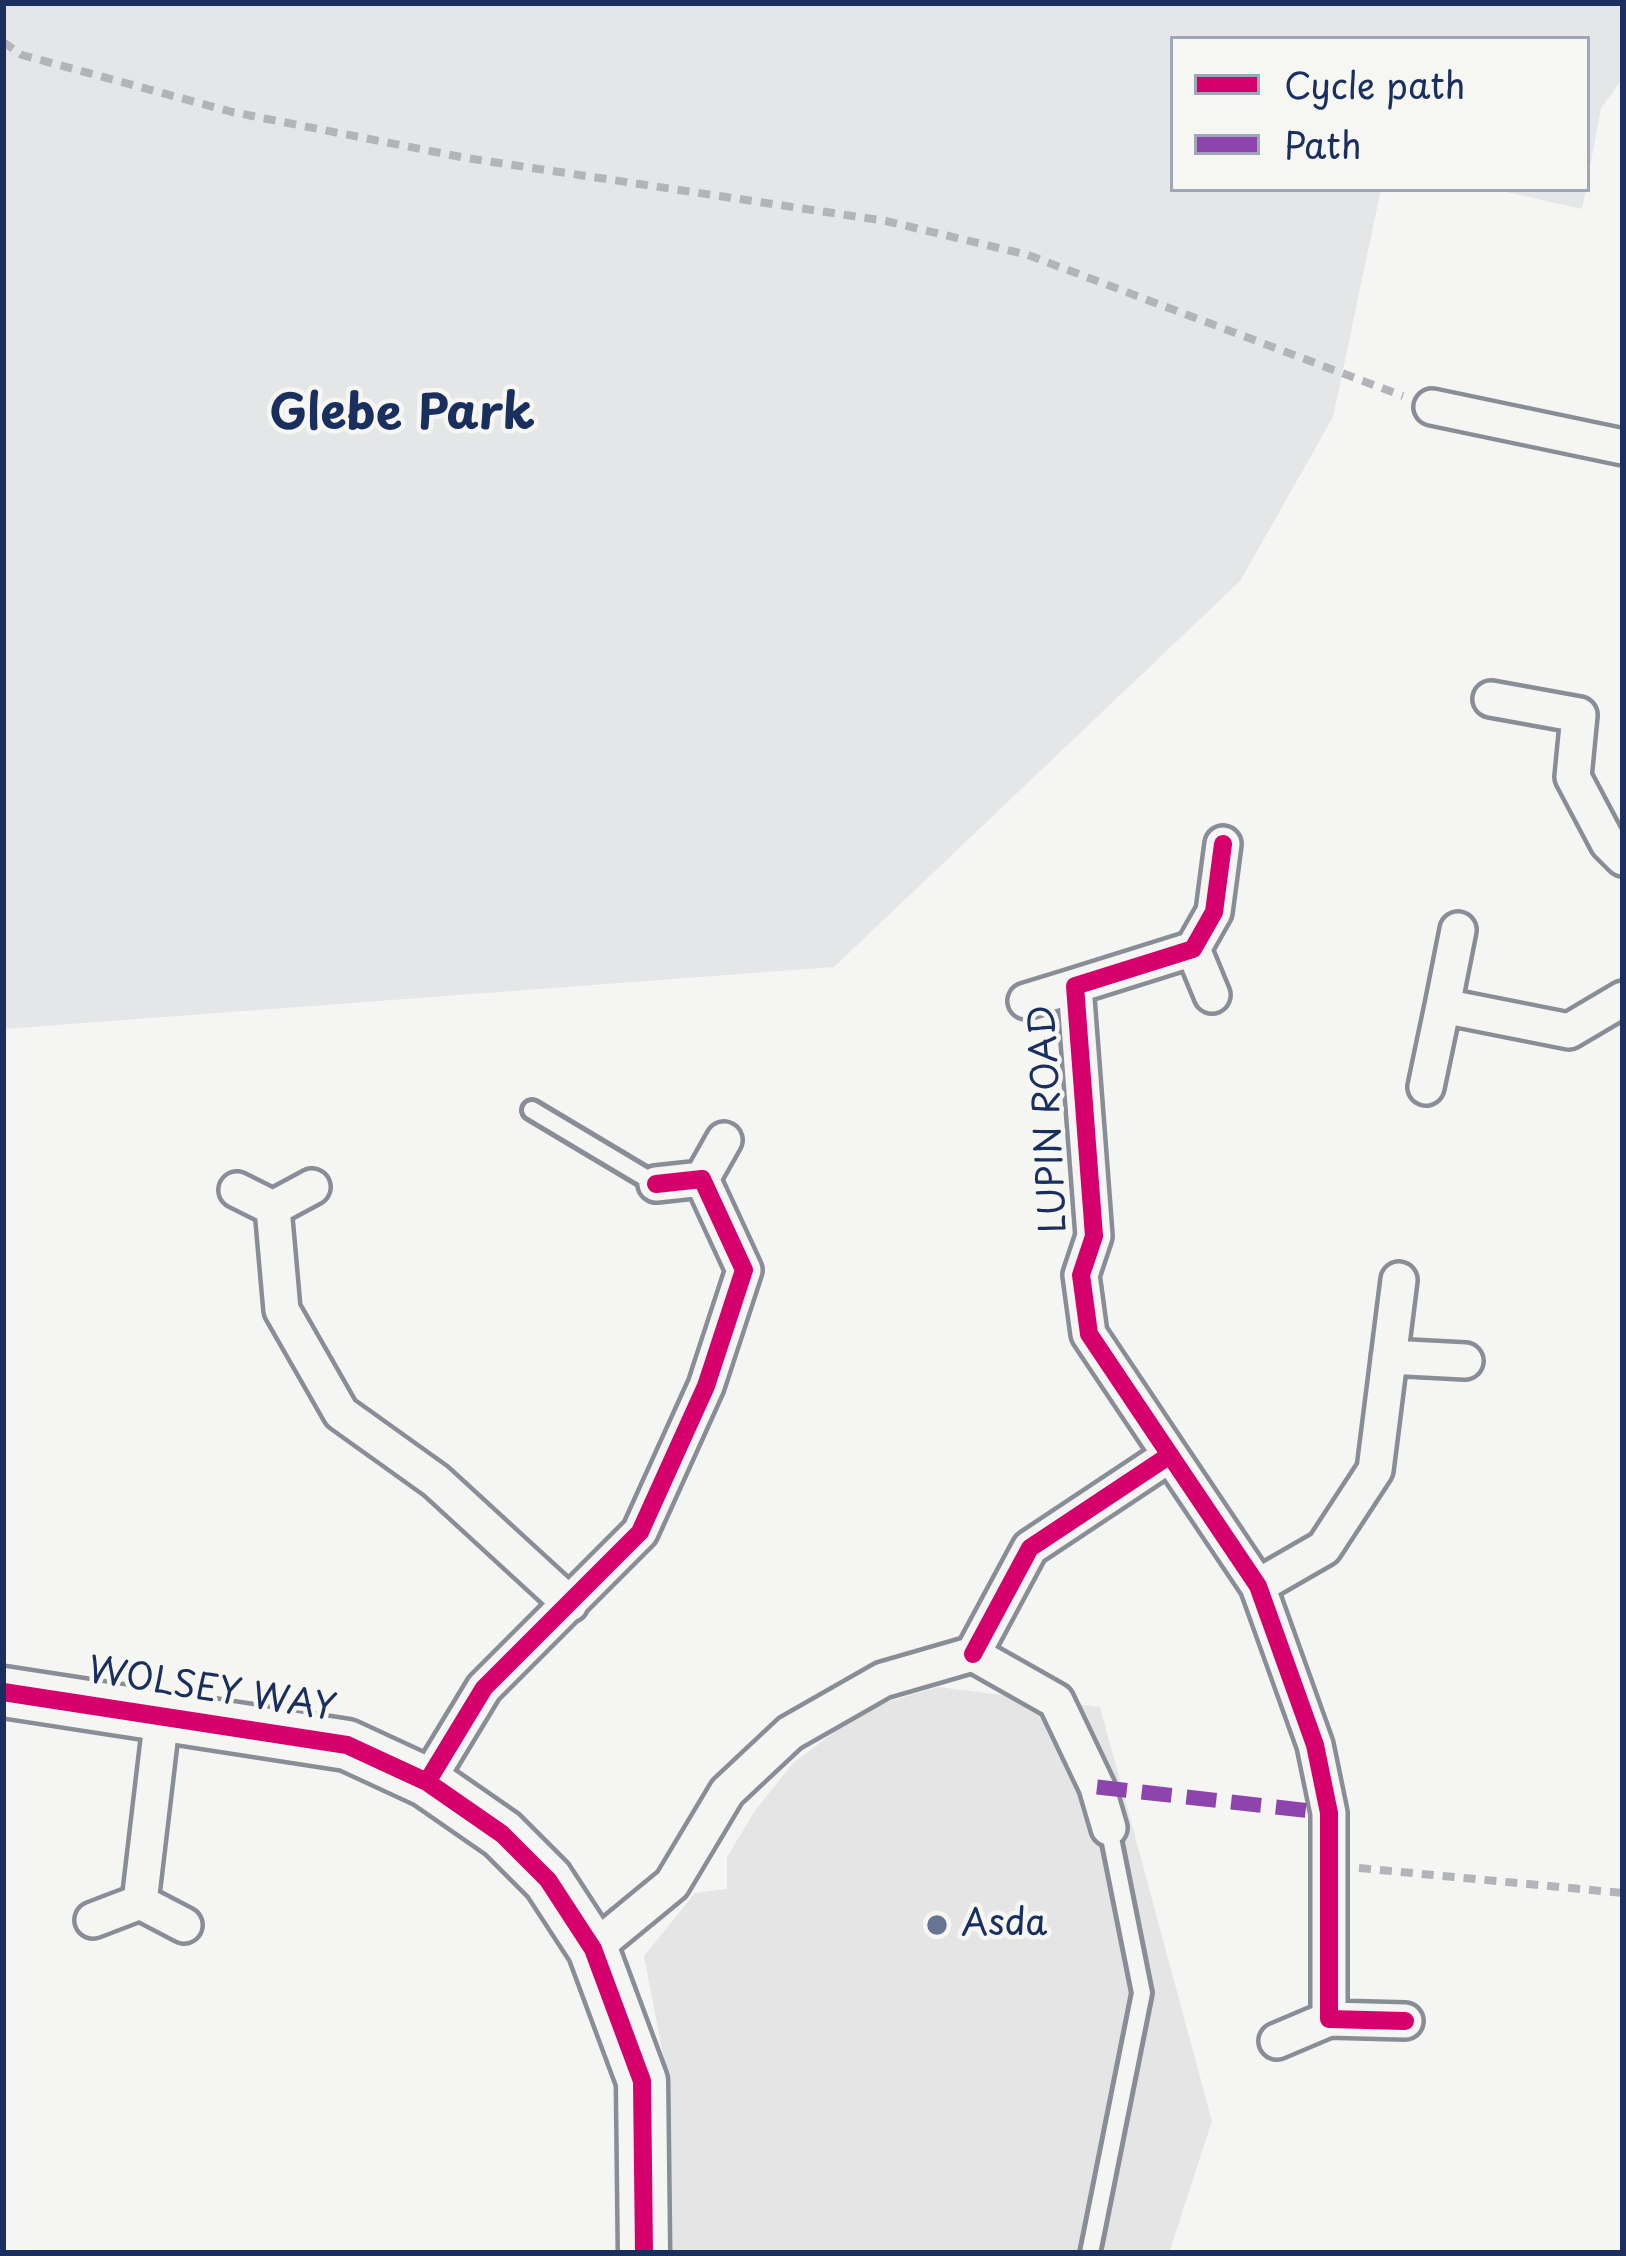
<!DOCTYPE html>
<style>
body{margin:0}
#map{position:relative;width:1626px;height:2256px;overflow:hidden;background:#f5f5f3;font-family:"Playpen Sans",sans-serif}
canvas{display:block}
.frame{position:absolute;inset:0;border:6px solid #1b2f5e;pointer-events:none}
.legend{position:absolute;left:1170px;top:36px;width:420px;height:156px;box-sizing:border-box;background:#f6f6f2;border:3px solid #9ea6b7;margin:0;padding:15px 21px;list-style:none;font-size:36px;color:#1b2f5e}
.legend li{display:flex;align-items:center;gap:24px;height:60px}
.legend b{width:60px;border:3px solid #9ea6b7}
</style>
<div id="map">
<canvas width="1626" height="2256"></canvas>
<div class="frame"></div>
<ul class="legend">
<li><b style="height:15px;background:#d6006c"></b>Cycle path</li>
<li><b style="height:15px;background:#8e44ad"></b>Path</li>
</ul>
</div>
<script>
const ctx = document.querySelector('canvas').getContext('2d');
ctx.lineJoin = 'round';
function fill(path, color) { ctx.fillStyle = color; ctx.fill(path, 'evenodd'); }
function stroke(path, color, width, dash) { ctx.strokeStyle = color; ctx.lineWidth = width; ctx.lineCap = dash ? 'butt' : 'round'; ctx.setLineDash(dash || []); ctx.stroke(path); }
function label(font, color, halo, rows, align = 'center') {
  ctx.font = font + ' "Playpen Sans",sans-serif'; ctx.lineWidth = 9; ctx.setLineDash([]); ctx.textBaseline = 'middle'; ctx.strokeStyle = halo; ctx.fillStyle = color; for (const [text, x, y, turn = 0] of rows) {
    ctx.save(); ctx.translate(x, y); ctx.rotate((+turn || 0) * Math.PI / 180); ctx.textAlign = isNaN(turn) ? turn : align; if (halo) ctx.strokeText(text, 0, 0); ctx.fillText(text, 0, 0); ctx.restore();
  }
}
const built = new Path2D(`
 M938 1687 1100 1707 1212 2121 1169 2253H672L667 2076 644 1956 695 1893 727 1889V1857L754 1812 793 1763 852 1719 890 1701Z`);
const green = new Path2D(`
 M3 3H1623V78L1601 108 1587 183V39H1173V189H1381L1333 417 1240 581 834 967 3 1029Z
 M1494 189H1586L1582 209Z`);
const path = new Path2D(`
 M3 42 22 55 232 112 466 158 886 221 1028 255 1403 396
 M1359 1868 1623 1893`);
const lane = new Path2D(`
 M532 1110 656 1184
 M1090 2253 1142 1993 1109 1828`);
const street = new Path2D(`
 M1432 407 1623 447
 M1491 699 1579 715 1573 777 1608 843 1623 858
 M1458 930 1443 1006 1569 1031 1623 999
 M1193 949 1212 995
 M1026 1001 1075 986
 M1426 1087 1443 1006
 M702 1179 724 1140
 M237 1190 273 1208 282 1310 341 1413 436 1481 570 1604
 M273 1208 312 1187
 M1389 1357 1465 1361
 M1170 1455 1258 1586 1315 1745 1329 1813V2019L1405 2021
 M1258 1586 1324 1548 1375 1470 1399 1280
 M973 1654 1030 1548 1170 1455 1089 1334 1081 1275 1094 1236 1075 986 1193 949 1214 912 1223 844
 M162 1716 140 1902 184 1925
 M427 1782 484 1688 640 1532 706 1386 744 1270 702 1179 656 1184
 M93 1920 140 1902
 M593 1949 672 1884 727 1792 790 1733 883 1680 973 1654 1056 1701 1097 1787 1109 1828
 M1277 2041 1329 2019`);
const secondary = new Path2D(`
 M3 1692 347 1745 427 1782 502 1834 548 1880 593 1949 642 2081 644 2253`);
const quiet = new Path2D(`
 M1097 1787 1329 1813`);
const cycleway = new Path2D(`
 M1170 1455 1258 1586 1315 1745 1329 1813V2019L1405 2021
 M973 1654 1030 1548 1170 1455 1089 1334 1081 1275 1094 1236 1075 986 1193 949 1214 912 1223 844
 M3 1692 347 1745 427 1782 502 1834 548 1880 593 1949 642 2081 644 2253
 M427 1782 484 1688 640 1532 706 1386 744 1270 702 1179 656 1184`);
const markers = [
 [937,1925,12,"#677492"]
];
const streetNames = [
 ["LUPIN ROAD",1050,1119,-93],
 ["WOLSEY WAY",212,1691,9]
];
const poiNames = [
 ["Asda",961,1925]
];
const districtNames = [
 ["Glebe Park",402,416]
];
fill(built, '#e5e5e6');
fill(green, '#e4e6e7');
stroke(lane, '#898d95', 26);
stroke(street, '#898d95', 42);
stroke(secondary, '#898d95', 57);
stroke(path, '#b2b4b9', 8, [12, 9]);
stroke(lane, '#f5f5f3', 16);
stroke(street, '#f5f5f3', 33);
stroke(secondary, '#f5f5f3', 48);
stroke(quiet, '#8e44ad', 15, [30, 15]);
stroke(cycleway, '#d6006c', 18);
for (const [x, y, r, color] of markers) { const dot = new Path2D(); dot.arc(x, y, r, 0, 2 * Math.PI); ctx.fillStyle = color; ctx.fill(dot); stroke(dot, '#f6f6f2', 4.5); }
label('36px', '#1b2f5e', '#f6f6f2', streetNames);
label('36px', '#1b2f5e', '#f6f6f2', poiNames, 'left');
label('bold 48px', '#1b2f5e', '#f6f6f2', districtNames);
</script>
